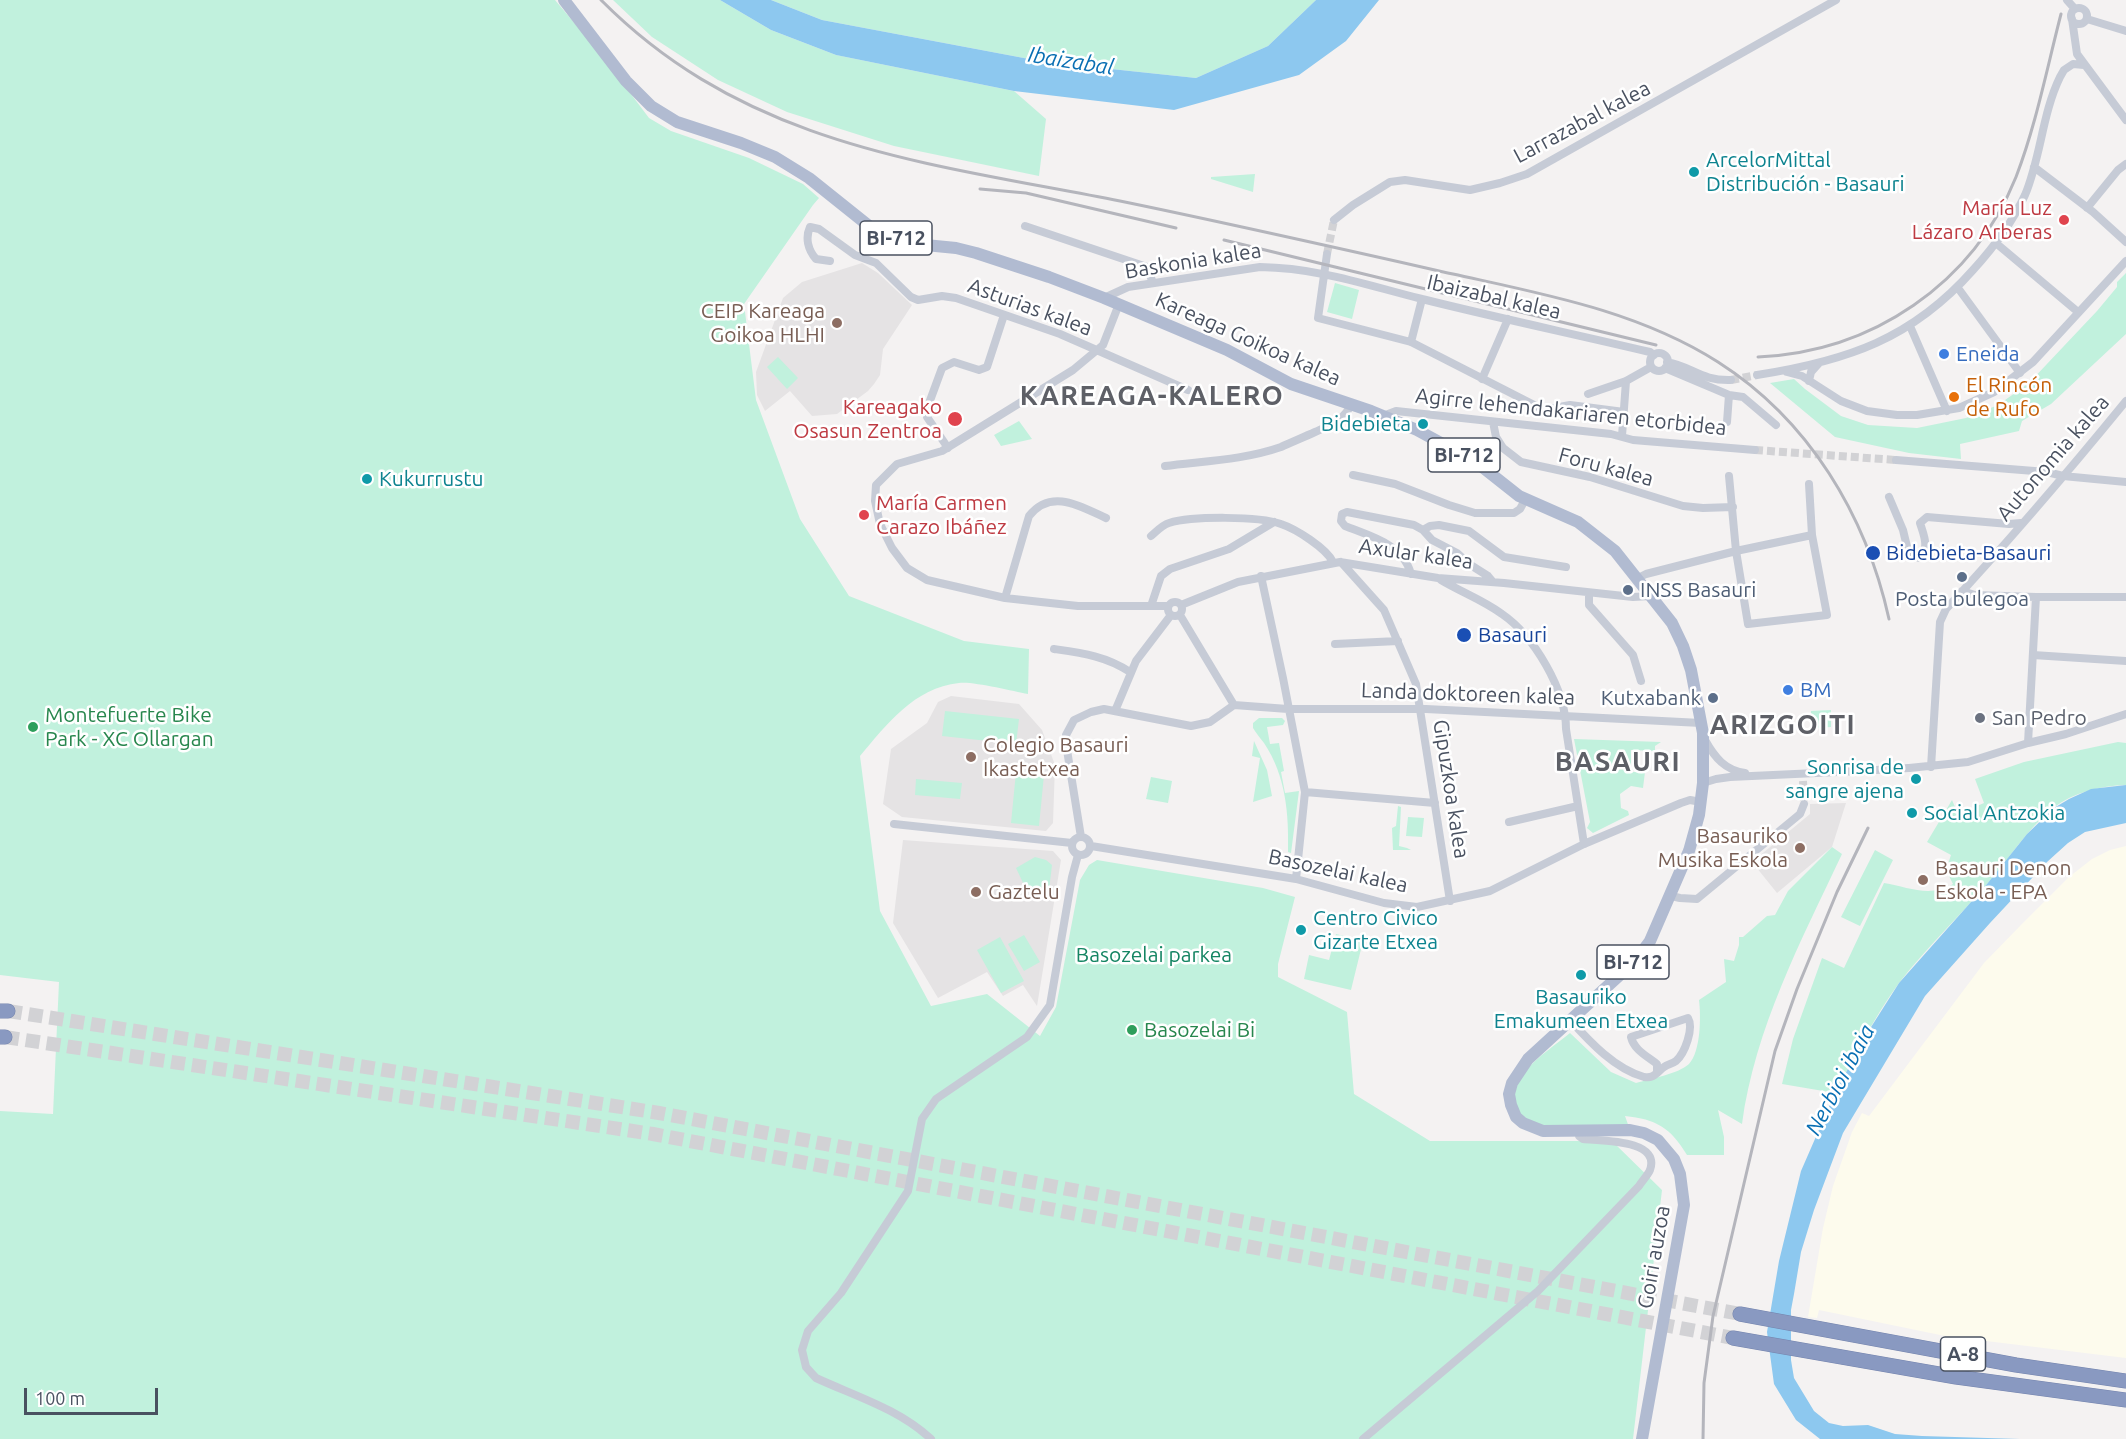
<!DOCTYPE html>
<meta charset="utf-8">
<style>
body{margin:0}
#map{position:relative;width:2126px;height:1439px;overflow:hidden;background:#f4f2f2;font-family:Ubuntu,sans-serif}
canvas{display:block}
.scale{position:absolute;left:24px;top:1388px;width:134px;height:27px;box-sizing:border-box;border:3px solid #495160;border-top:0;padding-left:8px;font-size:18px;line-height:21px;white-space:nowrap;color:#495160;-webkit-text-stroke:4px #fff;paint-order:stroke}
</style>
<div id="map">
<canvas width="2126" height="1439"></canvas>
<div class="scale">100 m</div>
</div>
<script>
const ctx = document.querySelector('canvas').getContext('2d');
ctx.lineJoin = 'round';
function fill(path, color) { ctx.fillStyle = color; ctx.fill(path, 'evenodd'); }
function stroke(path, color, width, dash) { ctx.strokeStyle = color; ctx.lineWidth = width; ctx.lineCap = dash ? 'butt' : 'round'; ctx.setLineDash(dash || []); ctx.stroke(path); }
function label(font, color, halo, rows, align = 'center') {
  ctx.font = font + ' Ubuntu,sans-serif'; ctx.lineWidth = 5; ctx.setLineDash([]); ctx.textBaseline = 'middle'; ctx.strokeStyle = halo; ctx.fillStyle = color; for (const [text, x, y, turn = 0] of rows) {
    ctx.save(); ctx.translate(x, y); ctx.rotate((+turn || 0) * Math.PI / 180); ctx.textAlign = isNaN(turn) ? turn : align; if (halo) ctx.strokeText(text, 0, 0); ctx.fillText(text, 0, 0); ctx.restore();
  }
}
const commercial = new Path2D(`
 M2126 846V1358L1945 1336 1819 1310 1817 1318 1808 1317 1823 1228 1833 1186 1852 1132 1862 1113 1869 1116 1984 963 2020 926 2069 877 2092 859 2110 850Z`);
const education = new Path2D(`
 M862 263 878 273 912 305 883 349 880 375 874 384 868 391 837 414 812 416 790 391 765 411 757 395 756 372 783 298 802 282Z
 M951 696 1019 704 1042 730 1055 765 1053 823 1046 831 902 817 883 804 891 749 927 723 938 702Z
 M1846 803 1832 847 1777 893 1752 862 1810 814V804Z
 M903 840 1053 851 1061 860 1037 1006 1023 985 1003 996 987 972 938 998 893 923Z`);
const green = new Path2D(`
 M0 0H555L603 57 649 118 671 131 749 158 803 184 819 198 813 205 744 304 756 400 800 519 849 596 964 641 1029 649 1028 694C1012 691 972 681 959 683 914 688 887 724 860 756L880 911 931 1006 987 994 1040 1036 1056 1007 1080 880 1089 865 1097 860 1263 888 1295 897 1278 964V977L1347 1012 1354 1094 1430 1141H1612L1662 1190 1633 1439H0V1111L53 1114 59 982 0 975Z
 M613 0H720L771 30 836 55 1014 91 1046 119 1039 176 894 146 787 112 718 80 652 37Z
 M771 0H1316L1268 46 1196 78 1045 62 822 20Z
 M1255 174 1253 192 1211 179V177Z
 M2126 273V334L2051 404 2022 421 2019 431 1960 444 1961 459 1909 453 1835 437 1770 383 1794 379 1805 389 1841 416 1868 425 1917 428 1966 418 1998 405 2029 383 2097 311 2117 287V282Z
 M1335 283 1359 290 1352 319 1327 312Z
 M778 357 798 378 787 389 767 367Z
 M1019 421 1032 439 1001 446 994 435Z
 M1831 710V727L1811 728V711Z
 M945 711 1019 719 1016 744 942 736Z
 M1259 718H1282L1285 721 1283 725 1267 727 1270 744 1279 743 1284 771 1281 772 1285 793 1299 791 1291 853 1288 852C1289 814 1286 776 1264 743 1260 738 1256 733 1253 728V723Z
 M1574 739 1661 742 1655 746V751L1631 750V772H1645L1643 788 1631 786 1620 794 1621 808 1628 811 1629 815 1593 833 1587 828 1590 822Z
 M1254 741 1267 770 1272 796 1253 802 1260 758 1252 756Z
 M2118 742 2126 743V785C2100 786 2074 792 2053 808 2027 829 2009 859 1987 884 1959 917 1926 948 1899 983 1874 1017 1855 1056 1835 1093L1782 1084 1793 1039 1822 958 1844 968 1884 883C1908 887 1930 898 1953 884L1946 870 1951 855 1927 842 1952 800 1958 814 1984 803 1975 779 2024 762Z
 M1016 772 1044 775 1039 826 1011 823Z
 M1151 777 1172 781 1168 803 1146 799Z
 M916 779 962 783 960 799 915 795Z
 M1398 806 1401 807 1399 846 1407 848 1411 850H1393L1392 828 1396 826Z
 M1408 817 1424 818 1422 837 1406 836Z
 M1832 847 1842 854C1801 941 1755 1028 1742 1124L1718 1110 1724 1137V1155H1687C1671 1128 1656 1119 1625 1116L1630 1130 1547 1131 1516 1112C1507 1073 1544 1055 1570 1033L1611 1072 1636 1083C1650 1079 1678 1074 1689 1064 1701 1051 1701 1016 1699 1000L1726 982 1724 959 1734 961 1739 945V937H1743L1767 916 1775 915 1788 891Z
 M1875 850 1893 860 1860 926 1841 917Z
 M1035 857 1046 860 1052 865 1049 890 1025 887 1016 868Z
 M1336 934 1363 941 1351 990 1304 979 1309 955 1329 960Z
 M1024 935 1040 962 1024 971 1008 944Z
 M1000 937 1024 981 1001 993 977 950Z`);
const water = new Path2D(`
 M720 0H771L822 20 1045 62 1196 78 1268 46 1316 0H1379L1346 41 1299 75 1174 110 1014 91 836 55 771 30Z
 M2126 785V823L2085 832 2068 843 2047 862 1990 923 1925 996 1843 1133 1814 1210 1801 1252 1794 1294 1791 1310V1360L1794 1378 1814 1411 1829 1423 1843 1426 1868 1425 1895 1434 1922 1436 2020 1439H1820L1796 1420 1774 1384 1767 1332 1779 1261 1801 1171 1835 1093 1866 1035 1899 983 1987 884 2027 834 2054 808 2069 799 2091 789Z`);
const streetTunnel = new Path2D(`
 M1327 254 1334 220
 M1731 380 1757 375
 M1755 450 1896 460
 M1803 781 1804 804`);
const highwayTunnel = new Path2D(`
 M8 1011 659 1113 1740 1314
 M5 1037 653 1134 1733 1338`);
const street = new Path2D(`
 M2067 0 2075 9
 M2071 16a8 8 0 1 1 16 0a8 8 0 1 1-16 0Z
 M2072 19 2077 54 2126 120
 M2087 19 2126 31
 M2034 167 2093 212 2126 242
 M2087 208 2118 170 2126 164
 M1334 220 1353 205 1390 182 1405 180 1470 190 1500 183 1527 174 1836 0
 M1025 226 1147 267 1153 283
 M1997 244 2078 312
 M1327 254 1318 318 1411 342 1544 410 1570 405 1624 412
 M830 261 816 259C808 250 805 238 810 227L819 229 855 255 876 263 911 297 918 300 942 296 956 298 1060 334 1188 390
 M1958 288 2020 373
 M1104 298 1128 287 1260 267C1319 268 1366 285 1422 299 1498 318 1574 334 1650 352L1654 355
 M1119 304 1103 345 1073 370 942 451 897 464 876 485 875 501 880 524 892 548 907 568 927 580 1005 598 1041 602 1078 606H1168
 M1910 326 1947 411
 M1411 342 1422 299
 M1650 362a9 9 0 1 1 18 0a9 9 0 1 1-18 0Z
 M1667 362C1693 367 1701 381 1731 380
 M1665 368 1729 395 1727 422
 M1787 372 1802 376 1841 401 1867 411 1897 415H1917L1959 408 1994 392 2033 362 2126 261
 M1757 375C1847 361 1912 339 1973 270 1994 247 2012 223 2025 195 2041 157 2042 114 2060 77L2064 70 2073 64 2084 65
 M1482 379 1508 319
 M1809 381 1811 372 1819 363
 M1588 394 1626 381 1651 367
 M1729 395 1743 397 1776 425
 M1383 416 1396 411 1611 434 1633 440 1755 450
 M1493 422 1496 437 1503 448 1521 462 1590 477 1683 506 1703 508 1733 507
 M1622 436 1626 381
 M948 448 927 417 928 406 942 368 954 362 979 370 987 367 1004 315
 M1896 460 2047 472 2063 476 2126 482
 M1165 466C1203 461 1244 460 1281 447 1292 442 1304 437 1315 432 1330 425 1345 420 1351 404
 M1353 475 1395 484 1449 505 1475 513H1514L1520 509 1525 500
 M1729 476 1736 551 1748 624 1827 615 1812 535 1809 484
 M1889 497 1903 530 1909 555 1919 558C1930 548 1924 536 1920 523L1927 517 2009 524 2021 523
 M1423 530 1430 526 1439 525 1469 531 1504 557 1566 567
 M1151 536C1156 532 1162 525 1169 523 1192 516 1259 516 1281 524 1296 529 1326 548 1333 562
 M1341 562 1384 610 1416 684 1450 901
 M1411 574C1403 544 1370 536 1345 526L1341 521 1342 514 1347 512 1414 525 1423 530 1432 540 1457 553 1469 564 1488 576 1493 582
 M1261 576 1283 678 1305 792 1296 879
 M1638 578 1646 574 1736 551 1812 535
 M1441 580C1461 592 1483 600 1502 614 1534 636 1566 690 1566 729L1584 844
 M1962 591 1975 595 2036 597H2126
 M1589 593V605L1633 655 1641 681
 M1005 598 1029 516C1051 488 1080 506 1106 518
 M1168 609a7 7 0 1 1 14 0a7 7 0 1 1-14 0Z
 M1181 605 1238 582 1340 562 1438 578 1504 583 1633 597 1651 596
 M1151 606 1161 576 1170 569 1229 549 1274 522
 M1180 615 1234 705
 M1335 644 1398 641
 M1054 649C1082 653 1106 656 1130 672
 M2033 655 2126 661
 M1234 705 1288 709H1426L1701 723
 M1115 711 1136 661 1171 615
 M1705 740C1715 758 1725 770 1745 773
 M2028 743 2036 597
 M1931 767 1940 622 1946 609C2008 542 2068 472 2126 401
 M1909 768 1968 762 2028 743 2066 734 2126 714
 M1703 783 1716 779 1730 777 1860 771
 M1305 792 1435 803
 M1509 822 1578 806
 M894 824 1072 843
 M1072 846a9 9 0 1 1 18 0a9 9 0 1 1-18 0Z
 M1081 837 1067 750 1066 735 1074 720 1091 712 1104 709 1191 726 1210 722 1234 705
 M1091 846 1296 879 1384 903 1417 907 1490 891 1584 844 1681 803 1690 800 1701 802
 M1671 896 1680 898 1697 899 1800 814 1804 804
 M1571 1021C1590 1042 1615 1069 1644 1077 1654 1079 1657 1072 1664 1067 1668 1064 1672 1064 1676 1061 1685 1053 1694 1028 1688 1018L1631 1037C1634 1050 1647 1056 1657 1064V1073
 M931 1439C899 1409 855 1396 816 1378L806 1367 802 1350 808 1331 841 1293 908 1191 922 1119 936 1099 1027 1037 1050 1005 1072 877 1078 855
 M1363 1439 1538 1291 1639 1186C1642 1181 1648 1175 1650 1170 1661 1139 1600 1141 1583 1139L1579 1136V1131`);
const primary = new Path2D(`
 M564 0 626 81 651 106 677 122 741 143 775 157 809 178 869 226 880 232 915 244 956 248 976 253 1049 277 1104 298 1227 350 1291 384 1371 411 1417 430 1476 462 1519 496 1578 522 1615 551 1672 623 1683 646 1691 670 1703 733V783L1699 815 1689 851 1650 941 1635 961 1528 1059 1512 1083 1509 1094 1511 1105 1516 1117 1523 1123 1543 1131 1630 1130 1644 1133 1658 1140 1674 1159 1680 1174 1684 1205 1642 1439`);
const highway = new Path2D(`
 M0 1011H8
 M0 1037H5
 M1740 1314 2016 1365 2126 1381
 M1733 1338 1956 1377 2126 1400`);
const rail = new Path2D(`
 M601 0C747 147 928 163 1120 201 1232 224 1342 249 1453 274 1543 294 1638 311 1718 362 1809 420 1866 515 1889 619
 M980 189 1026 193 1176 228
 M1224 240 1656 345
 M1758 357C1872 352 1973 284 2016 177 2036 125 2047 68 2061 14
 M1703 1439 1704 1383 1713 1316 1775 1051 1797 989 1837 892 1868 828`);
const streetBridge = new Path2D(`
 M1860 771 1909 768`);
const markers = [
 [1694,172,6,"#0f9aa8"],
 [2064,220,6,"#e0444e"],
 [837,323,6,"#8d6e63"],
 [1944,354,6,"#3f7fe0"],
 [1954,397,6,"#e8710a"],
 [955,419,8,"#e0444e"],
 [1423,424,6,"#0f9aa8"],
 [367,479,6,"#0f9aa8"],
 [864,515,6,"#e0444e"],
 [1873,553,8,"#1a4fb4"],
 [1962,577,6,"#5c6f8a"],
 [1628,590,6,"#5c6f8a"],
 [1464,635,8,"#1a4fb4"],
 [1788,690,6,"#3f7fe0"],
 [1713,698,6,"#5c6f8a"],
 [1980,718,6,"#6b7280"],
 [33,727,6,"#2e9e5b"],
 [971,757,6,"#8d6e63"],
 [1916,779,6,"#0f9aa8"],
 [1912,813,6,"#0f9aa8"],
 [1800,848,6,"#8d6e63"],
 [1923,880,6,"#8d6e63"],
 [976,892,6,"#8d6e63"],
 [1301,930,6,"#0f9aa8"],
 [1581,975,6,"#0f9aa8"],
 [1132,1030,6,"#2e9e5b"]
];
const shields = [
 [896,238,72],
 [1464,455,72],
 [1633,962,72],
 [1963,1354,45]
];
const shieldNames = [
 ["BI-712",896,238],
 ["BI-712",1464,455],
 ["BI-712",1633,962],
 ["A-8",1963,1354]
];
const streetNames = [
 ["Larrazabal kalea",1582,122,-28],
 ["Baskonia kalea",1193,261,-9],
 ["Ibaizabal kalea",1494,297,13],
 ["Asturias kalea",1030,307,20],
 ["Kareaga Goikoa kalea",1248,339,24],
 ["Agirre lehendakariaren etorbidea",1571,412,6],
 ["Autonomia kalea",2053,458,-49],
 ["Foru kalea",1606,467,15],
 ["Axular kalea",1416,554,8],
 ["Landa doktoreen kalea",1468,694,2],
 ["Gipuzkoa kalea",1451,789,81],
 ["Basozelai kalea",1338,871,12],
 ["Goiri auzoa",1654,1257,-80]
];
const cultureNames = [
 ["ArcelorMittal",1706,160],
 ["Distribución - Basauri",1706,184],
 ["Bidebieta",1411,424,"right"],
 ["Kukurrustu",379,479],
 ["Sonrisa de",1904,767,"right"],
 ["sangre ajena",1904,791,"right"],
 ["Social Antzokia",1924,813],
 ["Centro Civico",1313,918],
 ["Gizarte Etxea",1313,942],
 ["Basauriko",1581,997,"center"],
 ["Emakumeen Etxea",1581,1021,"center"]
];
const healthNames = [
 ["María Luz",2052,208],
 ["Lázaro Arberas",2052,232],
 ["Kareagako",942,407],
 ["Osasun Zentroa",942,431],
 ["María Carmen",876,503,"left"],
 ["Carazo Ibáñez",876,527,"left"]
];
const educationNames = [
 ["CEIP Kareaga",825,311,"right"],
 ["Goikoa HLHI",825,335,"right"],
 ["Colegio Basauri",983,745],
 ["Ikastetxea",983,769],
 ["Basauriko",1788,836,"right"],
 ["Musika Eskola",1788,860,"right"],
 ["Basauri Denon",1935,868],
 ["Eskola - EPA",1935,892],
 ["Gaztelu",988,892]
];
const shopNames = [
 ["Eneida",1956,354],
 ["BM",1800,690]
];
const foodNames = [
 ["El Rincón",1966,385],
 ["de Rufo",1966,409]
];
const transitNames = [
 ["Bidebieta-Basauri",1886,553],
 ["Basauri",1478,635]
];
const serviceNames = [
 ["INSS Basauri",1640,590],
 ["Posta bulegoa",1962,599,"center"],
 ["Kutxabank",1701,698,"right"]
];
const leisureNames = [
 ["Montefuerte Bike",45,715],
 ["Park - XC Ollargan",45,739],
 ["Basozelai Bi",1144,1030]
];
const worshipNames = [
 ["San Pedro",1992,718]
];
const parkNames = [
 ["Basozelai parkea",1154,955]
];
const waterNames = [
 ["Ibaizabal",1071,61,9],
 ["Nerbioi ibaia",1840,1080,-62]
];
const districtNames = [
 ["KAREAGA-KALERO",1152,396],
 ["ARIZGOITI",1783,725],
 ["BASAURI",1618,762]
];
fill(commercial, '#fdfbed');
fill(education, '#e5e3e4');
fill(green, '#c1f1dd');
fill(water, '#8dc8ef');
stroke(streetTunnel, '#d2d2d5', 8, [8, 4]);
stroke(highwayTunnel, '#d2d2d5', 14, [14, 7]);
stroke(highway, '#7484ad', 15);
stroke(street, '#c6cbd6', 8);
stroke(primary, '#b1bbd1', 12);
stroke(highway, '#8999c1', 14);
stroke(rail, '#b4b5bc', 3);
stroke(streetBridge, '#c6cbd6', 8);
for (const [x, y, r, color] of markers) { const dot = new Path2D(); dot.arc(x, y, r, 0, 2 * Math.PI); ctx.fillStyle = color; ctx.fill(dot); stroke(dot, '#fff', 2); }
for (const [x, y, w] of shields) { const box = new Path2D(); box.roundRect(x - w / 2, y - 17, w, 34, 4.5); ctx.fillStyle = '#fff'; ctx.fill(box); stroke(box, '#495160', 1.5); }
label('bold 20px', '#495160', null, shieldNames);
label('21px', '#495160', '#fff', streetNames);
label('21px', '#0d838f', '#fff', cultureNames, 'left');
label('21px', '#be3a42', '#fff', healthNames, 'right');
label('21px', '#785e54', '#fff', educationNames, 'left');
label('21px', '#366cbe', '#fff', shopNames, 'left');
label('21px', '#c56008', '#fff', foodNames, 'left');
label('21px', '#164399', '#fff', transitNames, 'left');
label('21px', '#4e5e75', '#fff', serviceNames, 'left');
label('21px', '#27864d', '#fff', leisureNames, 'left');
label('21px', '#5b616d', '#fff', worshipNames, 'left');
label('21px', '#158563', '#fff', parkNames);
label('italic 22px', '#096fb3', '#fff', waterNames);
ctx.letterSpacing = '1.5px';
label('bold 27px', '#5e6067', '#fff', districtNames);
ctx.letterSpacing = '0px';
</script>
